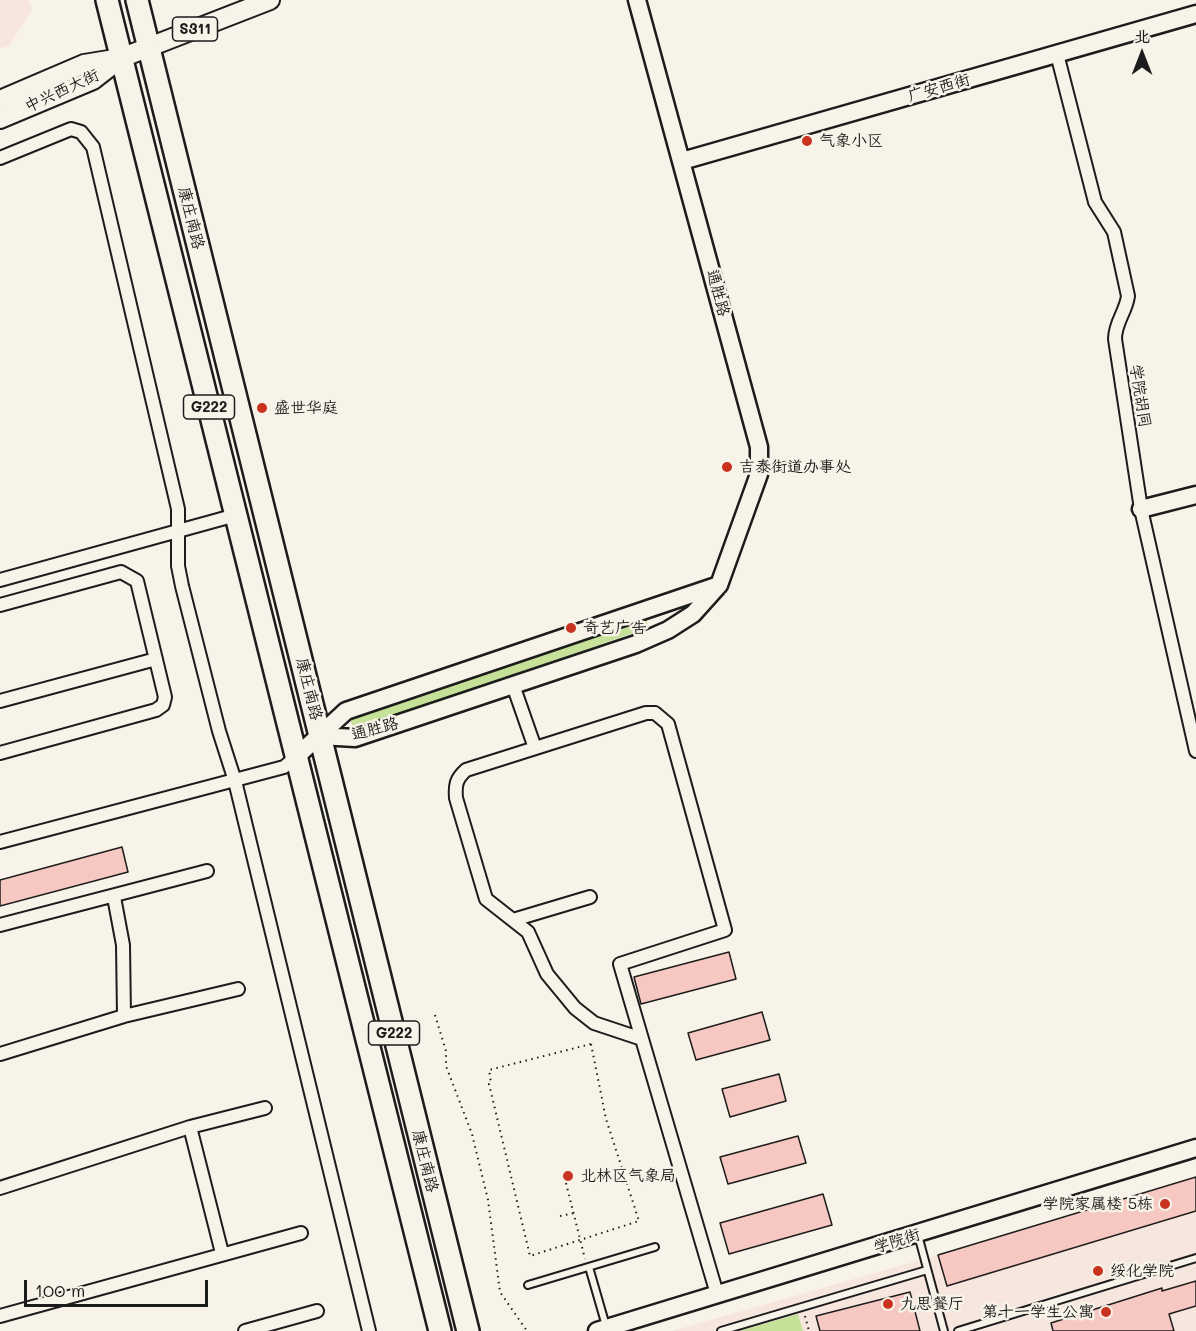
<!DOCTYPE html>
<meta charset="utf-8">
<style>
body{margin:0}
#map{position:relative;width:1196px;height:1331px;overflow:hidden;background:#f7f3e8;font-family:Mali,"LXGW WenKai TC",sans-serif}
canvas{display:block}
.north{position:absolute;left:1112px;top:24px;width:60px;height:60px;-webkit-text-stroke:4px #f7f3e8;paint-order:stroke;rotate:0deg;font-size:16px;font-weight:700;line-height:24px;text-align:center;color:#1c1c1c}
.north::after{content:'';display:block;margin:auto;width:21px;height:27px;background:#1c1c1c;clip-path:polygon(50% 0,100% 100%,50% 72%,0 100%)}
.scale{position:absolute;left:24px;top:1280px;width:184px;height:27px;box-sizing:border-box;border:3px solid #1c1c1c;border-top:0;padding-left:8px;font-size:18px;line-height:21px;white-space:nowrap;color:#1c1c1c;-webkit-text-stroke:4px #f7f3e8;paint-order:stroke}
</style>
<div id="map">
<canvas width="1196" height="1331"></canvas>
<div class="north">北</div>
<div class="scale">100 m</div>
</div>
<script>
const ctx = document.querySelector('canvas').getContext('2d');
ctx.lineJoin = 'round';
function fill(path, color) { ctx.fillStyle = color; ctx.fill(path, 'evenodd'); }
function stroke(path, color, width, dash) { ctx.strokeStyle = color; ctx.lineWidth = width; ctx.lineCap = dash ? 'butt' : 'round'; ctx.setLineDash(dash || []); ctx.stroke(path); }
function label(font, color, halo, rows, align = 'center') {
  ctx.font = font + ' Mali,"LXGW WenKai TC",sans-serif'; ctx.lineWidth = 5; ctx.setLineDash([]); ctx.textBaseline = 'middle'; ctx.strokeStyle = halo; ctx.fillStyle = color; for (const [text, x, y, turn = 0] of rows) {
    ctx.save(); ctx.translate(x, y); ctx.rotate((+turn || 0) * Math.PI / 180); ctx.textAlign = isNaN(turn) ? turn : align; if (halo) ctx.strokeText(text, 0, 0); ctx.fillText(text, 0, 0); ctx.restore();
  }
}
const built = new Path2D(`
 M0 0H29L32 10 9 46 0 48Z
 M1196 1211V1331H672L938 1255 948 1286Z`);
const green = new Path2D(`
 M646 616 648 628 357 728 352 726 350 717Z
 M798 1314 803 1331H740Z`);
const building = new Path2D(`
 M122 847 128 872 0 906V880Z
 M729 952 736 979 641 1004 634 977Z
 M762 1012 770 1040 696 1060 688 1033Z
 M779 1074 786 1101 730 1117 722 1089Z
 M798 1136 806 1163 728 1184 720 1157Z
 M1196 1177V1211L947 1286 938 1255Z
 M823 1194 832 1225 729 1254 720 1223Z
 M1196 1281V1306L1169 1314 1174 1331H1053L1051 1323 1162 1288V1291Z
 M910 1292 920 1331H820L816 1316Z`);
const path = new Path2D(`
 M435 1015 446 1051V1066L472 1134 488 1200 500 1292 527 1331
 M591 1044 606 1119 639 1221 530 1256 489 1084 491 1083 489 1070Z
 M566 1183 585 1259
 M560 1216 574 1213
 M805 1316 809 1331`);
const lane = new Path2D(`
 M918 1235 944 1331
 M589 1267 606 1326
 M528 1285 655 1247
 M721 1331 927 1270
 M958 1331 1196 1258`);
const street = new Path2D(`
 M1057 54 1095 202 1114 232 1128 296C1126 312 1115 322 1115 339L1141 509 1196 751
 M0 158 71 129 81 132 93 147 178 509V566L182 586 219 731 235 781 369 1331
 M0 580 236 515
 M0 605 121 572 137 581 165 697 163 705 156 710 0 753
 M513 685 535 748
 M0 701 156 659
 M0 842 284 767 297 756
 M114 897 123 945 124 1016
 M513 920 590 897
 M0 925 207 871
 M642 1039 620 964 725 930 668 724 655 713H646L466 770C456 779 455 785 456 798L486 899 528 932 547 974 575 1008 594 1023 642 1039 717 1294
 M0 1054 124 1016 238 989
 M190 1127 222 1253
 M0 1188 190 1127 265 1108
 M0 1316 301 1233
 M245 1331 317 1311`);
const secondary = new Path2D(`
 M682 161 1196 14
 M1141 509 1196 495
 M320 736 355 738 636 644 668 630 693 614 719 585 759 474V447L637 0
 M297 756 346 711 719 585
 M597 1331 1196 1148`);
const primary = new Path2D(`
 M0 100 84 64 121 58 270 0
 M0 119 93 80 120 59`);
const highway = new Path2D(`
 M107 0 440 1331
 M137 0 468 1331`);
const markers = [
 [807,141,6,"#c8321e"],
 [262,408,6,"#c8321e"],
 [727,467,6,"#c8321e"],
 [571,628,6,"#c8321e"],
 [568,1176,6,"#c8321e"],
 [1165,1204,6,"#c8321e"],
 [1098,1271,6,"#c8321e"],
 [888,1304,6,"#c8321e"],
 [1106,1312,6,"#c8321e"]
];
const shields = [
 [195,29,45],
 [209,407,51],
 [394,1033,51]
];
const shieldNames = [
 ["S311",195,29],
 ["G222",209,407],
 ["G222",394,1033]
];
const streetNames = [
 ["广安西街",939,88,-16],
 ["中兴西大街",62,91,-25],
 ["康庄南路",191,218,76],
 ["通胜路",718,293,75],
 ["学院胡同",1140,396,81],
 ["康庄南路",309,689,76],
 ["通胜路",375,729,-15],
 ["康庄南路",425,1161,76],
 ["学院街",897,1241,-17]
];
const poiNames = [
 ["气象小区",819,141],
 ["盛世华庭",274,408],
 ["吉泰街道办事处",739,467],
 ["奇艺广告",583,628],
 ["北林区气象局",580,1176],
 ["学院家属楼 5栋",1153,1204,"right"],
 ["绥化学院",1110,1271],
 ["九思餐厅",900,1304],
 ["第十一学生公寓",1094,1312,"right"]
];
fill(built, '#f7e6dd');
fill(green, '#c5e097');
fill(building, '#f7c7c2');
stroke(building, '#1c1c1c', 1.5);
stroke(lane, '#1c1c1c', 10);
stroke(street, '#1c1c1c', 16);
stroke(secondary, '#1c1c1c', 21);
stroke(primary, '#1c1c1c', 22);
stroke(highway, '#1c1c1c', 26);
stroke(path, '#1c1c1c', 2, [1.5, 4.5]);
stroke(lane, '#f7f3e8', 6);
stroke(street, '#f7f3e8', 12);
stroke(secondary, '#f7f3e8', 16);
stroke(primary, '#f7f3e8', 18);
stroke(highway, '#f7f3e8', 21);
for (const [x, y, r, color] of markers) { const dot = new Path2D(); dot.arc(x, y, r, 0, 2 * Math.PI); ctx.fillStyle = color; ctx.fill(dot); stroke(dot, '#f7f3e8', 2); }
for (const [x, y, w] of shields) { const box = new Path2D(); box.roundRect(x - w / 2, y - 12, w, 24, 4.5); ctx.fillStyle = '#f7f3e8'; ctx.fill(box); stroke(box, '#1c1c1c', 1.5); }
label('bold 15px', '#1c1c1c', null, shieldNames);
label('16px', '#1c1c1c', '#f7f3e8', streetNames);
label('16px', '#1c1c1c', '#f7f3e8', poiNames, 'left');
</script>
